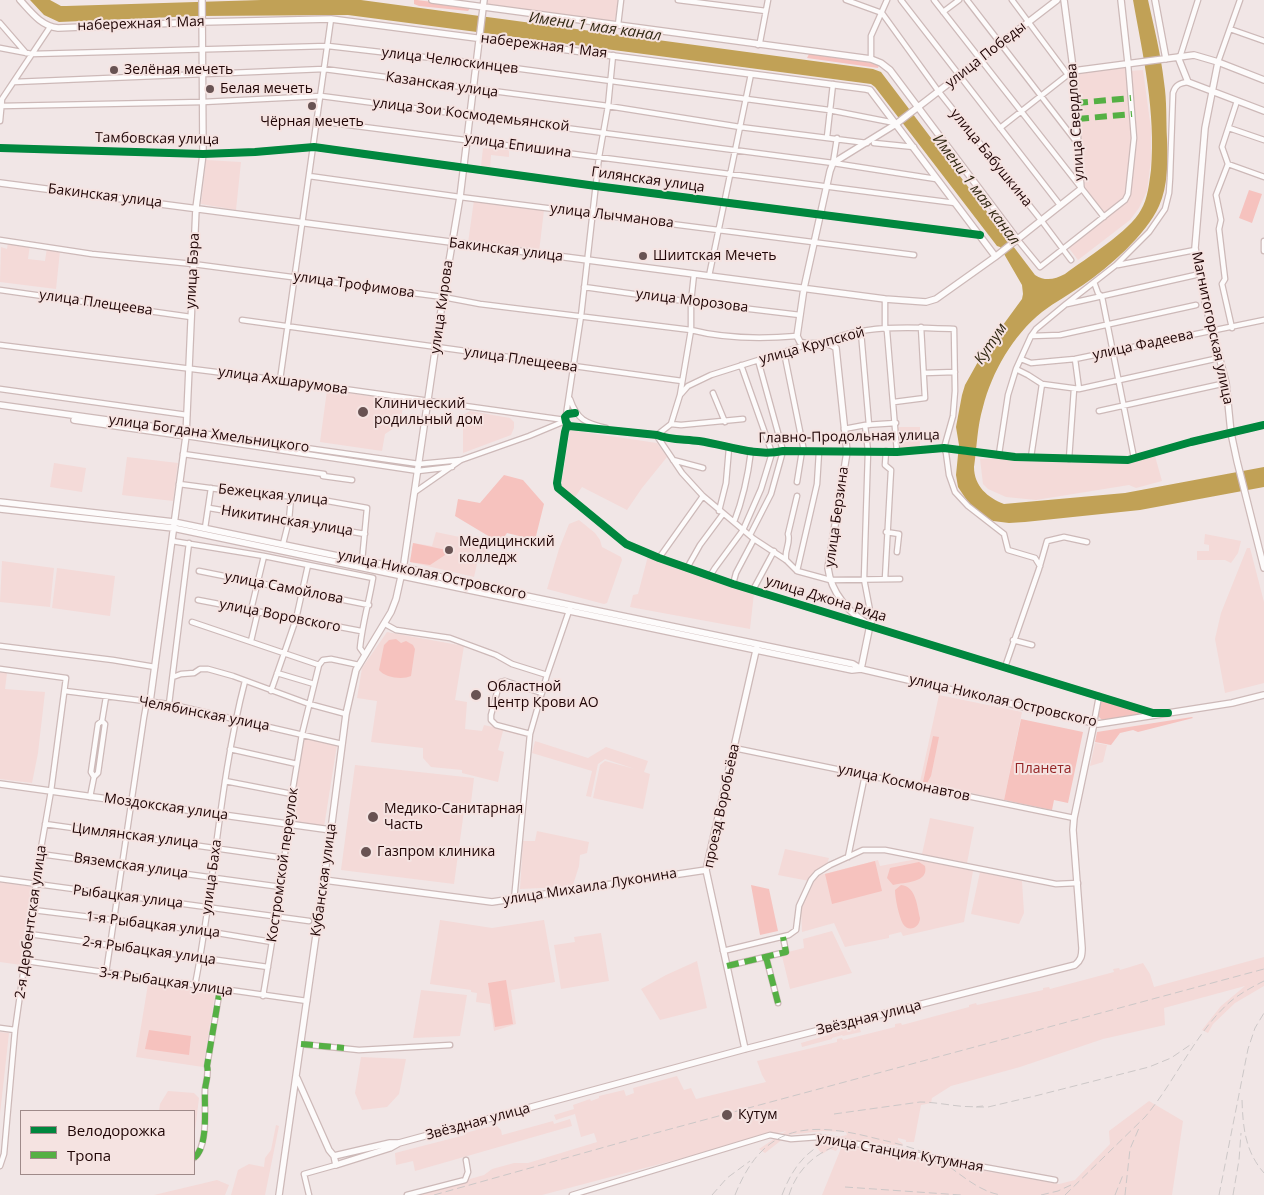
<!DOCTYPE html>
<meta charset="utf-8">
<style>
body{margin:0}
#map{position:relative;width:1264px;height:1195px;overflow:hidden;background:#f1e6e6;font-family:"Open Sans",sans-serif}
canvas{display:block}
.legend{position:absolute;left:20px;top:1110px;width:175px;height:65px;box-sizing:border-box;background:#f5e3e1;border:1px solid #9f8a89;margin:0;padding:6px 9px;list-style:none;font-size:15px;color:#1f0404}
.legend li{display:flex;align-items:center;gap:10px;height:25px}
.legend b{width:25px;border:1px solid #9f8a89}
</style>
<div id="map">
<canvas width="1264" height="1195"></canvas>
<ul class="legend">
<li><b style="height:6px;background:#00873e"></b>Велодорожка</li>
<li><b style="height:6px;background:#55b044"></b>Тропа</li>
</ul>
</div>
<script>
const ctx = document.querySelector('canvas').getContext('2d');
ctx.lineJoin = 'round';
function fill(path, color) { ctx.fillStyle = color; ctx.fill(path, 'evenodd'); }
function stroke(path, color, width, dash) { ctx.strokeStyle = color; ctx.lineWidth = width; ctx.lineCap = dash ? 'butt' : 'round'; ctx.setLineDash(dash || []); ctx.stroke(path); }
function label(font, color, halo, rows, align = 'center') {
  ctx.font = font + ' "Open Sans",sans-serif'; ctx.lineWidth = 4; ctx.setLineDash([]); ctx.textBaseline = 'middle'; ctx.strokeStyle = halo; ctx.fillStyle = color; for (const [text, x, y, turn = 0] of rows) {
    ctx.save(); ctx.translate(x, y); ctx.rotate((+turn || 0) * Math.PI / 180); ctx.textAlign = isNaN(turn) ? turn : align; if (halo) ctx.strokeText(text, 0, 0); ctx.fillText(text, 0, 0); ctx.restore();
  }
}
const built = new Path2D(`
 M488 0H618L615 22 487 4Z
 M1126 66 1133 138 1127 193 1123 200 1105 213 1085 190 1077 72Z
 M1143 70 1151 129V160L1147 191 1139 208 1130 220 1078 260 1068 247 1128 200 1131 194 1135 131 1129 71Z
 M483 148 509 150V157L491 155 490 168 481 166Z
 M206 160 241 162 236 210 201 204Z
 M474 200 544 210 539 252 468 243Z
 M8 242 30 245 28 259 45 261 47 248 60 251 56 289 0 282 1 247 7 249Z
 M327 390 404 401 400 424 385 434 382 451 320 442Z
 M470 411 510 418 514 422V428L511 435 463 453V415Z
 M899 427H920V447L910 448 909 450H901L898 448V428Z
 M570 430 657 443 667 457 642 488 627 510 582 487 575 497 561 486Z
 M1155 456 1162 481 1136 488 1129 485 1036 500 1006 497 988 489 983 484 980 459 1023 458 1121 462 1134 461Z
 M127 457 178 463 173 501 122 495Z
 M54 463 86 468 82 492 50 487Z
 M579 520 595 533 600 540 602 547 621 557 622 560 607 603 604 604 547 589 559 549 569 524Z
 M436 532 488 543 485 556 479 555 474 577 410 562 413 543 432 546Z
 M1205 534 1241 541 1238 553 1231 563 1225 560H1197V551H1209V545L1204 544Z
 M1247 548H1250L1264 602V683L1225 693 1215 639 1221 613Z
 M648 556 754 593 750 629 630 607 633 595 638 594Z
 M2 561 54 568 50 607 0 602Z
 M57 568 115 576 110 616 52 608Z
 M387 632 464 646 455 700 467 702 465 729 482 731 484 725 520 733 519 735 503 731 498 750 504 752 498 782 462 773V770L431 767 423 758V748L371 742 377 701 357 698 362 668Z
 M0 672 7 673 5 689 45 692 38 753 32 783 0 779Z
 M939 695 1022 712 1004 800 920 782Z
 M303 737 337 745 324 827 291 824Z
 M535 741 588 758 606 747 648 761 644 772 650 774 643 809 593 798 600 765 605 761 635 769 605 759 598 764 591 797 586 796 592 771 532 753Z
 M1095 743 1107 745 1103 762 1090 766Z
 M355 765 474 778 470 811H464L454 884 341 870Z
 M930 818 974 827 967 863 922 854Z
 M537 831 589 842 587 853 580 855 579 866 573 885 565 887 520 889 523 841H535Z
 M785 849 829 858 827 864 816 871 809 881 778 875Z
 M917 859 973 871 964 922 903 936 901 932 889 935V938L845 947 834 923 802 932 801 909 815 880 820 875 878 860 880 866Z
 M980 872 1022 881 1024 913 1019 924 971 914Z
 M0 882 33 887 21 965 0 962Z
 M440 920 492 928 544 920 555 982 511 990 516 1024 494 1031 490 1004 476 1002 477 993 471 992V990L430 984Z
 M832 931 852 973 790 989 782 956 789 955 788 952 804 948 803 939Z
 M601 933 609 981 561 989 554 945 575 942 574 937Z
 M1264 957V986L1235 1003 1213 1024 1208 1033 1202 1030 1221 1006 1245 986 1164 1008 1165 1025 1103 1039 1020 1067 951 1086 932 1098 931 1103 921 1105 914 1142H906V1140L898 1138V1140L903 1144 902 1146 867 1142H851L840 1145 836 1151 830 1149 822 1154 815 1145 824 1140 847 1135 846 1132 823 1131 788 1135 765 1153 759 1149 786 1131 542 1195H414L484 1175 492 1169 514 1163H528L597 1142 594 1133 581 1137 575 1114 556 1120 554 1115 574 1109 573 1105 590 1099 591 1101 599 1098V1096L624 1090 626 1096 634 1093 633 1088 677 1076 684 1090 691 1088 696 1099 766 1082 762 1075 757 1061 837 1042V1039L842 1038 843 1040 895 1027V1024L901 1023 902 1025 969 1007V1005L976 1003 977 1005 1043 990V988L1049 987 1050 989 1114 972 1113 969 1119 968 1120 970 1143 963 1150 974 1154 987Z
 M697 961 707 1008 660 1020 641 989 666 975Z
 M148 984 215 993 203 1067 136 1057Z
 M421 990 467 995 460 1036 413 1038Z
 M859 1026 861 1032 843 1036 842 1035 832 1038V1039L802 1047 801 1043Z
 M0 1032 9 1033 0 1114Z
 M361 1057 406 1059 399 1094 387 1107 362 1110 355 1093Z
 M168 1091 194 1093 199 1098 194 1139V1111H159L160 1104Z
 M1149 1101 1183 1121 1172 1195H822L842 1146 1059 1184 1075 1180 1110 1144 1109 1131Z
 M570 1119 572 1126 415 1171 413 1161 396 1165 395 1153 465 1135V1133L496 1125 501 1130 502 1135 553 1121 554 1124Z
 M276 1125 279 1126 265 1195H231L238 1170 249 1164 264 1167 265 1158 271 1150Z
 M217 1180 229 1185 225 1195H154Z`);
const green = new Path2D(`
 M414 0H417L471 7 468 11 419 6 414 4Z
 M809 54 874 63 879 65 878 68 807 58Z
 M1249 190 1262 194 1252 223 1239 218Z
 M504 475 523 480 544 504 535 540 507 533 500 543 455 516 458 499 480 503Z
 M413 543 451 551 430 565 410 562Z
 M396 639 401 643 406 641 413 645 415 649 411 676C403 680 385 678 379 670L384 645 389 640Z
 M1104 701 1148 714 1102 720 1098 716 1101 702Z
 M1192 717 1193 718 1138 732 1133 730 1120 733 1111 745 1095 742 1097 732Z
 M1021 719 1083 732 1068 803 1054 800 1052 810 1004 800Z
 M933 736 939 737 931 776 927 783 923 782Z
 M875 861 882 891 832 904 825 874Z
 M919 862 925 866C929 883 905 882 893 885L887 878 890 868Z
 M751 885 769 889 778 931 760 935Z
 M901 885C916 886 917 906 920 918 920 927 909 933 903 924 899 917 895 898 895 890Z
 M506 980 513 1024 495 1027 488 983Z
 M149 1030 191 1036 189 1055 145 1049Z`);
const water = new Path2D(`
 M30 0H50L61 6H66L261 0H361L873 69 881 72 1035 275C1046 282 1055 279 1065 274 1085 259 1130 231 1141 210 1148 198 1149 184 1151 170 1156 112 1143 56 1133 0H1148C1154 27 1161 55 1164 82 1167 101 1166 120 1167 139 1168 161 1168 186 1159 206 1146 235 1109 267 1083 285 1070 294 1055 302 1042 312 1013 335 992 372 983 407 977 427 977 447 974 467 974 486 988 498 1004 504L1125 493 1264 467V487L1140 510 1025 522 1009 523 993 521 979 513 968 502 958 487 956 475 959 445 956 427 962 395 965 385 984 351 1022 299 1023 294 1022 285 1000 247 997 246 875 87 871 84 348 15 197 16 59 22 44 15Z`);
const minor = new Path2D(`
 M678 0 766 11
 M846 0 882 13 939 92 1041 220 1071 260
 M901 0 1060 205
 M934 0 1104 217
 M967 0 1078 144
 M1012 0 1068 75
 M943 12 959 0
 M0 23 26 53
 M618 25 621 0
 M1230 29 1264 41
 M758 45 760 42 768 0
 M0 48 32 54 328 46 476 63 829 110 895 123
 M1180 57 1198 0
 M871 59V36L887 0
 M1218 62 1240 0
 M14 82 324 69 608 106 740 127 867 143
 M1 106 203 102 321 96 833 163 936 179
 M0 121 2 99 50 27
 M317 121 955 203
 M1000 128 1070 73
 M1229 128 1264 140
 M827 137 833 84
 M874 143 914 147
 M0 148 203 154 255 152 314 147 596 186 980 235
 M833 163 837 138
 M1228 164 1264 177
 M309 176 460 197 914 255
 M1017 239 1040 267 1125 200 1128 194 1134 138 1128 63
 M0 240 92 254 193 264 443 297 480 304 691 330C726 339 762 339 797 336
 M1264 241V251
 M1118 265 1195 250
 M709 276 751 74
 M1094 282 1098 293 1102 297 1134 458
 M584 287 691 302 800 315
 M0 290 191 317
 M885 299V328L887 331 897 452
 M1067 304 1200 274
 M242 320 682 381
 M1232 328 1222 284 1225 279 1219 229 1221 220 1216 195 1228 164 1222 147 1237 101
 M861 332 869 425
 M1031 336 1060 335 1196 305
 M823 343C862 324 911 327 954 329L955 391 953 416 944 448
 M0 345 280 380 565 420
 M784 352 804 451
 M1021 359 1031 363 1075 359 1264 320
 M1075 359 1079 389
 M1016 369 1028 375 1042 384 1079 389 1219 358
 M924 373 955 372
 M280 380 331 19
 M0 389 187 415
 M713 393 725 422
 M681 394 688 386 711 375 806 345
 M570 399C577 420 586 423 606 428
 M894 402 925 398 921 327
 M1099 411 1226 383
 M575 413 568 414 565 417 566 422 569 426 657 435C670 440 684 439 699 441 727 445 754 457 783 451L897 452 944 448 1015 457 1128 460 1191 442 1264 425
 M566 415 581 316 599 157 608 106 613 55
 M671 424 681 425 743 419
 M567 425 565 432 557 483 558 488 626 544 659 558 733 584 1153 713H1158
 M865 425 868 451 864 579 872 621 870 625
 M844 429 865 425 896 423
 M186 431 419 464 461 460
 M657 435 671 424 680 395 691 330V302L694 274
 M186 436 418 471 452 467
 M657 436 682 473 703 496 754 539 786 560 797 571 830 580 900 579
 M944 448 946 453 949 475 955 492 968 506 1004 534 1008 550 1035 558 1040 566
 M183 454 324 474
 M999 454 1008 395 1016 369 1031 336 1036 329 1066 304 1116 265 1149 232 1165 209 1169 193 1170 178 1173 93C1175 85 1180 83 1188 82
 M1031 457 1042 384
 M1069 459 1074 389
 M673 460 703 468
 M323 476 352 480
 M797 482 802 451
 M179 484 255 494H268L322 500 367 508 362 561
 M415 492 461 460 529 436 565 421
 M209 508 365 534
 M719 511 726 483 729 448
 M734 522C743 499 748 476 751 451
 M205 528 211 488
 M886 532 899 534 897 552
 M750 535 771 494 783 451 758 360
 M172 541 264 556 373 578C369 602 362 625 360 648L365 655
 M283 544 289 520 291 498
 M659 558 703 496
 M786 560C784 550 791 543 788 534L797 496
 M687 568 700 545 723 514
 M199 571 369 605
 M797 571 817 484 819 452
 M710 576 715 568 743 530 761 489 772 453 741 365
 M885 579 891 470 885 465 886 451
 M733 584 736 573 754 539
 M753 590 774 551
 M198 600 361 631
 M251 610 264 556
 M192 622 319 665 323 660 331 659 359 665
 M385 624 396 630 450 638 496 655 512 664 547 675
 M1013 640 1032 645
 M251 641 258 611
 M0 646 113 660 155 667
 M1005 667 1039 569 1047 541 1064 537 1087 542
 M0 669 66 678 51 791 40 854 15 1030 4 1154 0 1166
 M277 673 314 684
 M173 677 181 674 194 673 200 669H208L233 676 309 704 346 714
 M65 691 169 704 342 744
 M271 691 296 619 308 565
 M169 704 189 543
 M1094 723 1099 696
 M530 734 496 725 491 720V715L499 685 501 682 505 681 542 693
 M734 748 1074 818
 M230 749 297 764
 M94 777 98 773 105 724 102 721 106 697
 M225 781 292 794
 M90 797 94 777 91 772 98 724 102 721
 M45 824 284 858
 M40 854 281 887
 M848 857 865 775
 M0 879 309 921
 M514 900 530 734 547 675 570 608
 M33 910 205 931 272 942
 M29 934 268 967
 M723 951 789 935 796 930 799 906 811 880 817 873 830 865 863 850H885L1056 884 1078 883
 M766 957 778 1003
 M26 961 307 1001
 M727 966 786 952 783 937
 M106 973 144 717 146 706 150 702
 M195 985C215 884 219 781 245 681
 M263 996 281 887 292 794 302 734 319 665
 M0 1028 15 1030
 M301 1044 359 1050 450 1045
 M194 1158C209 1146 204 1107 205 1089 206 1081 209 1074 207 1066L220 989
 M309 1195 304 1174 336 1165
 M407 1195 465 1180 468 1172 466 1160
 M572 1195 770 1135 791 1139 819 1137 1055 1180`);
const major = new Path2D(`
 M20 0C31 12 41 26 58 28L203 22 331 19 866 89 870 90 995 256
 M432 0 871 59 881 63 890 70 1017 239
 M1121 0 1128 63
 M1155 0 1166 59
 M1178 57 1188 82 1264 111
 M1218 62 1205 128 1195 248 1206 306 1226 383 1231 433 1237 461 1264 568
 M1073 71 1194 55 1218 62 1264 80
 M0 183 885 299 926 302 936 299 995 257 1081 189 1073 68 1064 0
 M0 405 186 431
 M74 420 186 436
 M0 502 174 522 362 561 411 569 459 582 853 664 861 669
 M0 509 173 528 756 650 852 670 861 669 1098 724 1232 703 1264 695
 M861 669 870 625C848 613 831 592 828 568L847 452 836 348C826 339 811 347 800 342L797 336 804 288 830 171 833 163 896 124 1057 0
 M150 702 186 436 196 208 203 154 202 0
 M0 784 331 830
 M324 880 492 902 706 870
 M745 1049 706 870 757 646
 M297 1078 329 1150 334 1156 336 1165 390 1148 399 1143 745 1049 1075 965C1081 960 1082 956 1082 948L1073 830 1074 818 1094 723
 M334 1156 390 1143H398
 M279 1195 331 830 346 714 356 670 391 612 396 599 404 563 443 297 460 197 484 0`);
const rail = new Path2D(`
 M1242 1100C1243 1128 1245 1151 1264 1173
 M976 1107H988L1035 1096 1149 1067 1171 1058 1193 1043
 M834 1114 920 1102C941 1102 962 1109 983 1106
 M845 1187 961 1195
 M434 1195 637 1138 1264 969
 M712 1195 727 1178 750 1161
 M735 1195C763 1124 808 1121 874 1138 895 1143 917 1148 936 1158 957 1170 976 1191 1001 1195
 M782 1195C793 1166 810 1143 843 1138
 M789 1195C800 1159 833 1140 869 1141
 M1041 1195 1058 1191 1071 1185
 M1065 1195 1145 1117C1175 1082 1196 1031 1231 1001 1241 993 1252 987 1264 981
 M1115 1195 1123 1175
 M1125 1195 1130 1149 1139 1128
 M1219 1195 1248 1049 1255 1028 1264 1013
 M1233 1195 1239 1160 1241 1133`);
const quiet = new Path2D(`
 M1076 103 1131 98
 M1077 119 1132 114
 M766 957 778 1003
 M727 966 786 952 783 937
 M301 1044 344 1048
 M194 1158C209 1146 204 1107 205 1089 206 1081 209 1074 207 1066L220 989`);
const cycleway = new Path2D(`
 M0 148 203 154 255 152 314 147 596 186 980 235
 M575 413 568 414 565 417 566 422 569 426 657 435C670 440 684 439 699 441 727 445 754 457 783 451L897 452 944 448 1015 457 1128 460 1191 442 1264 425
 M567 425 565 432 557 483 558 488 626 544 659 558 733 584 1153 713H1168`);
const markers = [
 [114,70,5,"#685353"],
 [210,89,5,"#685353"],
 [312,106,5,"#685353"],
 [643,256,5,"#685353"],
 [363,412,6,"#685353"],
 [449,550,5,"#685353"],
 [476,695,6,"#685353"],
 [373,817,6,"#685353"],
 [366,852,6,"#685353"],
 [727,1115,6,"#685353"]
];
const streetNames = [
 ["набережная 1 Мая",141,24,-2],
 ["набережная 1 Мая",544,46,7],
 ["улица Победы",986,55,-38],
 ["улица Челюскинцев",450,61,7],
 ["Казанская улица",442,85,8],
 ["улица Зои Космодемьянской",471,115,7],
 ["улица Свердлова",1076,122,-94],
 ["Тамбовская улица",157,139,1],
 ["улица Епишина",518,146,8],
 ["улица Бабушкина",991,158,51],
 ["Гилянская улица",648,180,8],
 ["Бакинская улица",105,196,7],
 ["улица Лычманова",612,216,7],
 ["Бакинская улица",506,250,7],
 ["улица Бэра",193,271,-87],
 ["улица Трофимова",354,285,8],
 ["улица Морозова",692,301,7],
 ["улица Плещеева",96,303,8],
 ["улица Кирова",442,307,-82],
 ["Магнитогорская улица",1212,328,78],
 ["улица Фадеева",1143,345,-12],
 ["улица Крупской",812,346,-15],
 ["улица Плещеева",521,360,8],
 ["улица Ахшарумова",283,381,8],
 ["улица Богдана Хмельницкого",209,434,8],
 ["Главно-Продольная улица",849,437,-1],
 ["Бежецкая улица",273,495,6],
 ["улица Берзина",837,517,-82],
 ["Никитинская улица",287,521,9],
 ["улица Николая Островского",432,575,12],
 ["улица Самойлова",284,588,11],
 ["улица Джона Рида",826,599,17],
 ["улица Воровского",280,616,11],
 ["улица Николая Островского",1003,701,13],
 ["Челябинская улица",204,714,11],
 ["улица Космонавтов",904,783,12],
 ["проезд Воробьёва",722,806,-78],
 ["Моздокская улица",166,807,8],
 ["Цимлянская улица",135,836,7],
 ["Костромской переулок",283,865,-82],
 ["Вяземская улица",131,866,8],
 ["улица Баха",212,877,-82],
 ["Кубанская улица",324,880,-82],
 ["улица Михаила Луконина",590,887,-9],
 ["Рыбацкая улица",128,897,7],
 ["2-я Дербентская улица",31,922,-82],
 ["1-я Рыбацкая улица",153,925,7],
 ["2-я Рыбацкая улица",149,951,8],
 ["3-я Рыбацкая улица",166,982,8],
 ["Звёздная улица",869,1018,-14],
 ["Звёздная улица",478,1122,-15],
 ["улица Станция Кутумная",900,1153,10]
];
const poiNames = [
 ["Зелёная мечеть",124,70],
 ["Белая мечеть",220,89],
 ["Чёрная мечеть",312,122,"center"],
 ["Шиитская Мечеть",653,256],
 ["Клинический",374,404],
 ["родильный дом",374,420],
 ["Медицинский",459,542],
 ["колледж",459,558],
 ["Областной",487,687],
 ["Центр Крови АО",487,703],
 ["Медико-Санитарная",384,809],
 ["Часть",384,825],
 ["Газпром клиника",377,852],
 ["Кутум",738,1115]
];
const parkNames = [
 ["Планета",1043,769]
];
const waterNames = [
 ["Имени 1 мая канал",595,27,8],
 ["Имени 1 мая канал",976,190,53],
 ["Кутум",991,344,-56]
];
fill(built, '#f4dad8');
fill(green, '#f6c2be');
fill(water, '#c1a156');
stroke(minor, '#cdb9b8', 7);
stroke(major, '#cdb9b8', 8);
stroke(minor, '#fdfbfb', 4.5);
stroke(major, '#fdfbfb', 5.5);
stroke(rail, '#ccc7c7', 1, [8, 4]);
stroke(quiet, '#55b044', 6, [12, 6]);
stroke(cycleway, '#00873e', 8);
for (const [x, y, r, color] of markers) { const dot = new Path2D(); dot.arc(x, y, r, 0, 2 * Math.PI); ctx.fillStyle = color; ctx.fill(dot); stroke(dot, '#f5e3e1', 2); }
label('14px', '#1f0404', '#f5e3e1', streetNames);
label('14px', '#1f0404', '#f5e3e1', poiNames, 'left');
label('14px', '#942526', '#f5e3e1', parkNames);
label('italic 15px', '#312813', '#f5e3e1', waterNames);
</script>
